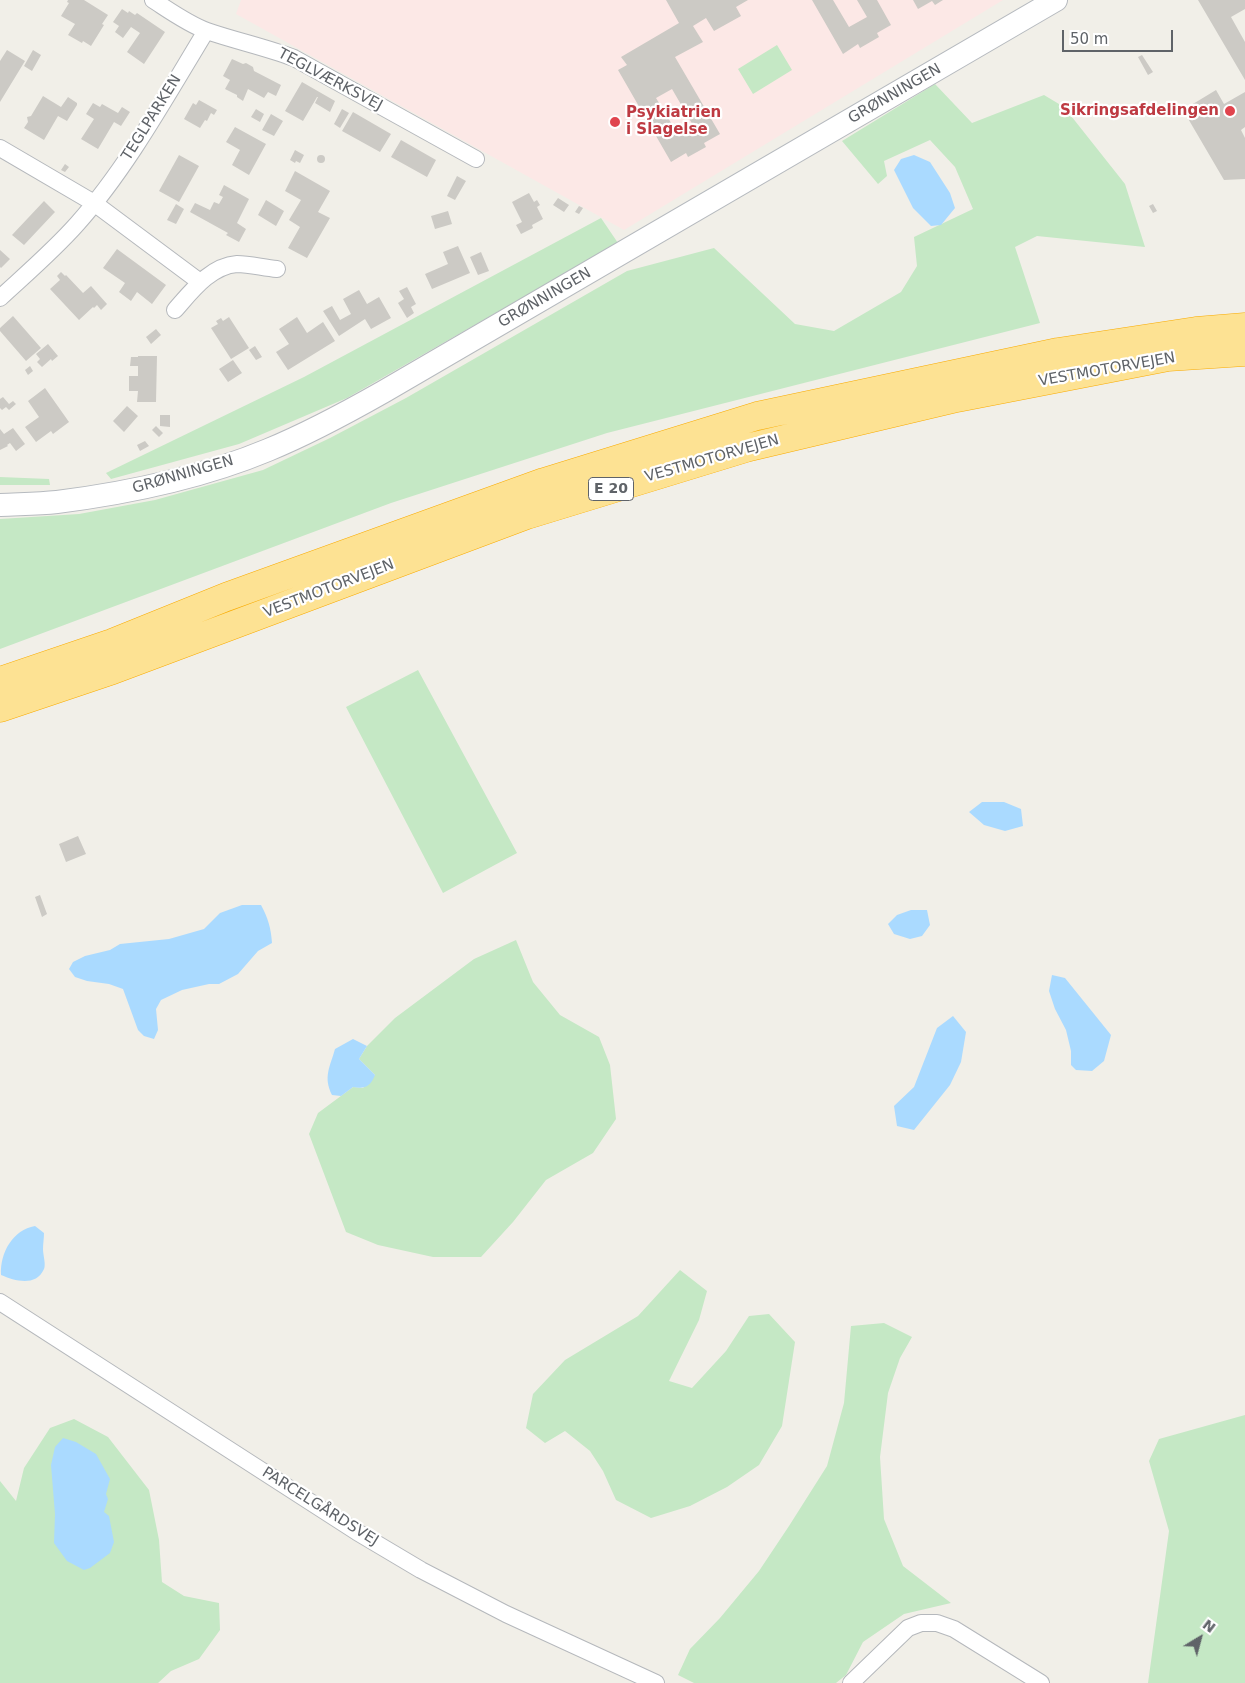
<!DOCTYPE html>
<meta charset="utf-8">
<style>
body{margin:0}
#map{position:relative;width:1245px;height:1683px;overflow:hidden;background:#f1efe8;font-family:"DejaVu Sans",sans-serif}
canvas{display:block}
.north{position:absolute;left:1175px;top:1613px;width:50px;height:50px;-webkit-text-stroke:4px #fff;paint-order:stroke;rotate:37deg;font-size:14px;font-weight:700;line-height:20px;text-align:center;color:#5f6368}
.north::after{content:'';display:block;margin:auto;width:18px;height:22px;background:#5f6368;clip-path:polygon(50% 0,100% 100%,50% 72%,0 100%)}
.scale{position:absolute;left:1062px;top:30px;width:111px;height:22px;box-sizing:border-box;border:2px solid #5f6368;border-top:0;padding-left:6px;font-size:15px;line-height:18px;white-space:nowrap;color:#5f6368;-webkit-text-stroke:4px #fff;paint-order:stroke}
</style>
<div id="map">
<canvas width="1245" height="1683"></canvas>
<div class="north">N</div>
<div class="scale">50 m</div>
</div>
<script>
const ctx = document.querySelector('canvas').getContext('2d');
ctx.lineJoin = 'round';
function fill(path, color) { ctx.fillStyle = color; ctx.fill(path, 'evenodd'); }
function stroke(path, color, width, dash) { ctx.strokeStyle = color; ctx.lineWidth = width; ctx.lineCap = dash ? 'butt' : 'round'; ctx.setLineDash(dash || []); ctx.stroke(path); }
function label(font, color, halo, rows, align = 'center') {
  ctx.font = font + ' "DejaVu Sans",sans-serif'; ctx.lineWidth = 4.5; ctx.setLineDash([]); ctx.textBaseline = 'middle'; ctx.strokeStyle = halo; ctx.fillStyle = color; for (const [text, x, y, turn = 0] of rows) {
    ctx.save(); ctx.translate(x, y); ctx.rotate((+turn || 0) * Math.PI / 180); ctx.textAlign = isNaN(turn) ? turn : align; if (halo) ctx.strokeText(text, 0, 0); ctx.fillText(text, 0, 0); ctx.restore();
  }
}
const medical = new Path2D(`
 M241 0H1003L624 230 236 14Z`);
const green = new Path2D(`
 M777 45 792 70 753 94 738 69Z
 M935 84 972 123 1044 95 1064 107 1125 184 1145 247 1037 236 1015 247 1040 323 607 433 391 503 0 649V519L79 514 155 500 263 470 330 438 406 398 627 271 714 248 795 324 834 331 901 292 917 266 914 237 973 209 955 167 930 140 884 161 887 176 878 184 842 141Z
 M601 218 618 243 347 398 239 444 111 479 106 473 304 377Z
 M0 477 49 479 50 485H0Z
 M418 670 517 853 443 893 346 707Z
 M516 940 533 982 560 1015 599 1037 610 1065 616 1119 593 1153 546 1180 513 1222 481 1257H433L378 1245 346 1232 309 1134 318 1113 353 1087 363 1088 375 1075 359 1059 367 1046 395 1018 474 959Z
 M680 1270 707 1291 699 1320 669 1381 692 1388 726 1351 749 1316 769 1314 795 1342 782 1426 759 1465 727 1487 690 1506 651 1518 616 1500 603 1471 590 1451 565 1431 545 1443 526 1428 533 1394 565 1360 638 1316Z
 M884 1323 912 1337 900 1358 888 1393 880 1457 884 1519 903 1566 951 1603 904 1614 863 1642 846 1675 836 1683H694L678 1675 690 1649 720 1618 759 1571 789 1526 827 1466 844 1403 851 1326Z
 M1245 1415V1683H1148L1169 1531 1149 1461 1159 1439Z
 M74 1419 108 1437 149 1490 159 1540 162 1582 184 1596 219 1603 220 1630 199 1659 171 1671 158 1683H0V1481L16 1501 24 1468 50 1428Z`);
const water = new Path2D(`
 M914 155 930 162 950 193 955 208 941 225 931 226 913 208 894 170 901 159Z
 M982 802H1004L1021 809 1023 826 1005 831 984 825 969 812Z
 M242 905H261C268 918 271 928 272 943L258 951 238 974 219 984H209L182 990 161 1000 156 1009 158 1030 154 1039 144 1036 138 1030 123 989 109 984 87 981 75 977 69 969 73 962 85 956 110 950 120 944 169 939 204 929 220 913Z
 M911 910H927L930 925 922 936 910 939 894 934 888 924 897 915Z
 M1052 975 1065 978 1111 1035 1104 1061 1092 1071 1076 1070 1071 1065V1051L1066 1030 1055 1009 1049 991Z
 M953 1016 966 1032 961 1062 950 1085 914 1130 897 1126 894 1106 914 1087 937 1028Z
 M353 1039 367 1046 359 1059 375 1075C370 1087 365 1089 353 1087L341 1096 332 1095C323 1077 330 1067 335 1049Z
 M35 1226 44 1233C44 1238 43 1244 43 1249 43 1255 46 1264 44 1269 36 1287 15 1281 1 1275 0 1252 13 1230 35 1226Z
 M63 1438 76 1442 96 1454 110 1479 106 1494 108 1499 104 1512 109 1516 114 1542 110 1553 90 1568 84 1570 67 1561 54 1543 55 1514 51 1465 55 1447Z`);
const building = new Path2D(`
 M68 0H84L108 15 102 24 104 25 91 46 83 41 82 43 68 35 75 24 61 16 69 3 67 2Z
 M666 0H748L736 7 741 16 714 31 706 18 693 26 703 42 675 57 720 134 704 143 706 147 688 157 686 153 671 162 618 70 627 65 621 57 679 23ZM672 89 694 127 679 136 656 98Z
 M812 0H833L849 27 867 17 857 0H877L891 25 877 33 879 37 860 48 858 44 843 54Z
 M913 0H943L935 5 932 1 918 9Z
 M1198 0H1245V9L1231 17 1245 42V80Z
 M122 9 128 13 129 11 135 15 137 13 165 32 144 64 127 52 140 33 131 27 123 38 115 32 119 26 113 22Z
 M7 50 25 61 0 102V61Z
 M33 50 41 55 32 71 24 66Z
 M1142 55 1153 72 1148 75 1138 57Z
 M232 59 243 64 246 63 253 67 254 71 281 85 276 96 268 92 264 98 248 89 243 101 237 97V95L225 89 230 80 223 76Z
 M302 82 335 101 330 112 315 103 318 97H317L303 121 285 111Z
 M1216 90 1224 104 1245 92V127L1241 130 1245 138V179L1224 180 1183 110Z
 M43 96 61 107 68 97 77 103V105L67 121 58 116 44 140 24 128 28 122 27 117 31 116Z
 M199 100 217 110 214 115 211 113 207 121 205 120 200 128 184 119 193 103 196 105Z
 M93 103 100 107 102 104 118 113 122 107 130 112 121 126 114 122 98 149 81 139 94 119 86 114Z
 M256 109 264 114 260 122 251 117Z
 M342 109 349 113 340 128 334 124Z
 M353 112 391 134 380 152 342 131Z
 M271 114 283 121 274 136 262 130Z
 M235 127 266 144 249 175 232 165 240 150 226 142Z
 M401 140 436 160 427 177 391 157Z
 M295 150 304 155 300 163 296 161 295 163 290 160Z
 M179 155 199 166 179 202 159 191Z
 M317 159a4 4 0 1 1 8 0a4 4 0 1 1-8 0Z
 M65 164 69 167 65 172 61 170Z
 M295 171 330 191 318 212 330 218 307 258 288 248 300 227 289 220 301 200 285 191Z
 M457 176 466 181 455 200 447 196Z
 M224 185 249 199 237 223 246 229 239 242 226 235 228 233 190 212 195 203 210 210 214 202 219 204 223 197 219 195Z
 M529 193 534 202 537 200 540 205 537 207 543 219 532 225 533 228 521 234 516 225 522 222 512 202Z
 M558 198 569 205 564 212 553 205Z
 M266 200 284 211 276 226 258 215Z
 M44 201 55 212 24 245 12 235Z
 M176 204 184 209 176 224 167 220Z
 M1153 204 1157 211 1153 213 1149 206Z
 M579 206 583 208 579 214 575 212Z
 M448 211 452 224 435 229 431 216Z
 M458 246 470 273 432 289 425 274 448 264 443 252Z
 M117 249 166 285 152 304 137 292 131 301 119 292 125 283 103 268Z
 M0 250 10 259 1 268 0 267Z
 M481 252 489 271 478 275 470 257Z
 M61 272 65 276 66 275 83 293 91 286 107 304 101 310 97 305 94 308 93 307 79 320 50 289 60 280 57 276Z
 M407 287 416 304 411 307 414 313 407 318 398 303 404 299 399 291Z
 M359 290 367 304 379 297 391 318 371 329 365 319 339 336 323 311 332 306 340 320 351 314 343 299Z
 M13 316 41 348 26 361 0 331V328Z
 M229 317 249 348 231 359 211 328 218 324 216 321 221 318 223 321Z
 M297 317 307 333 323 322 335 341 288 370 276 352 289 344 279 329Z
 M156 329 161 335 151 344 146 337Z
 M48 344 58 356 52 361 51 359 42 367 37 362 40 359 36 354Z
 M255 346 262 357 256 360 249 350Z
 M138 356H157L156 402H137L138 391H129V376H138V366H130L131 357H138Z
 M233 360 242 373 228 382 219 369Z
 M30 366 33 371 28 375 25 370Z
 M45 388 69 422 53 434 51 431 36 442 25 427 39 417 28 401Z
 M3 397 9 404 13 401 16 404 9 410 6 407 2 410 0 408V399Z
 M127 406 138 416 124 432 113 421Z
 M160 415H170V427L160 426Z
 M156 426 163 433 159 437 152 430Z
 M13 428 25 444 16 451 10 443 7 445 8 446 0 450V429L4 434Z
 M145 441 149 446 140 451 137 445Z
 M78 836 86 854 66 862 59 844Z
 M40 895 47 914 42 917 35 897Z`);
const minor = new Path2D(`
 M153 0C170 11 188 24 207 31 236 41 265 47 294 58L476 159
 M0 148 94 203 200 282
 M0 298C26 274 54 250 77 224 127 168 167 95 206 31
 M175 310C191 292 210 266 237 264 250 264 264 268 277 269
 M0 1302 357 1532 421 1570 506 1614 656 1683
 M851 1683 908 1628 921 1623H937L954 1629 1041 1683`);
const secondary = new Path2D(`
 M0 505C19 504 38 504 57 502 128 493 201 478 268 450 307 434 346 413 383 392L1056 0`);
const motorway = new Path2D(`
 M0 681 112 643 226 597 544 482 757 416 1058 352 1196 331 1245 327
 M0 708 113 670 527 515 746 448 957 398 1168 357 1245 352`);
const markers = [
 [1230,111,6,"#e0444e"],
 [615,122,6,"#e0444e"]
];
const shields = [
 [611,489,45]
];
const shieldNames = [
 ["E 20",611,489]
];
const streetNames = [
 ["TEGLVÆRKSVEJ",330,80,28],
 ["GRØNNINGEN",895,94,-30],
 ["TEGLPARKEN",152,118,-58],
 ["GRØNNINGEN",545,298,-30],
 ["VESTMOTORVEJEN",1107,370,-10],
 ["VESTMOTORVEJEN",712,459,-16],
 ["GRØNNINGEN",183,475,-16],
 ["VESTMOTORVEJEN",329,589,-21],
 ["PARCELGÅRDSVEJ",320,1507,32]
];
const healthNames = [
 ["Sikringsafdelingen",1219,111],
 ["Psykiatrien",626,113,"left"],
 ["i Slagelse",626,130,"left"]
];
fill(medical, '#fce8e6');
fill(green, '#c5e8c5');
fill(water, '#aadaff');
fill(building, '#cccac5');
stroke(minor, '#b5b8bc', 18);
stroke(secondary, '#b6babf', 24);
stroke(motorway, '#f9ab00', 29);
stroke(minor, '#fff', 16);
stroke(secondary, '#fff', 22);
stroke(motorway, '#fde293', 28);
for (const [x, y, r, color] of markers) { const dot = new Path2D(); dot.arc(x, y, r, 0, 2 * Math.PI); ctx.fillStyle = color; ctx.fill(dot); stroke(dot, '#fff', 2); }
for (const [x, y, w] of shields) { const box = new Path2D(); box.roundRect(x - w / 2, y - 11.5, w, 23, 4); ctx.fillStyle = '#fff'; ctx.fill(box); stroke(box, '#5f6368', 1); }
label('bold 14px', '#5f6368', null, shieldNames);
label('15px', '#5f6368', '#fff', streetNames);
label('bold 15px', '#be3a42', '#fff', healthNames, 'right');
</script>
